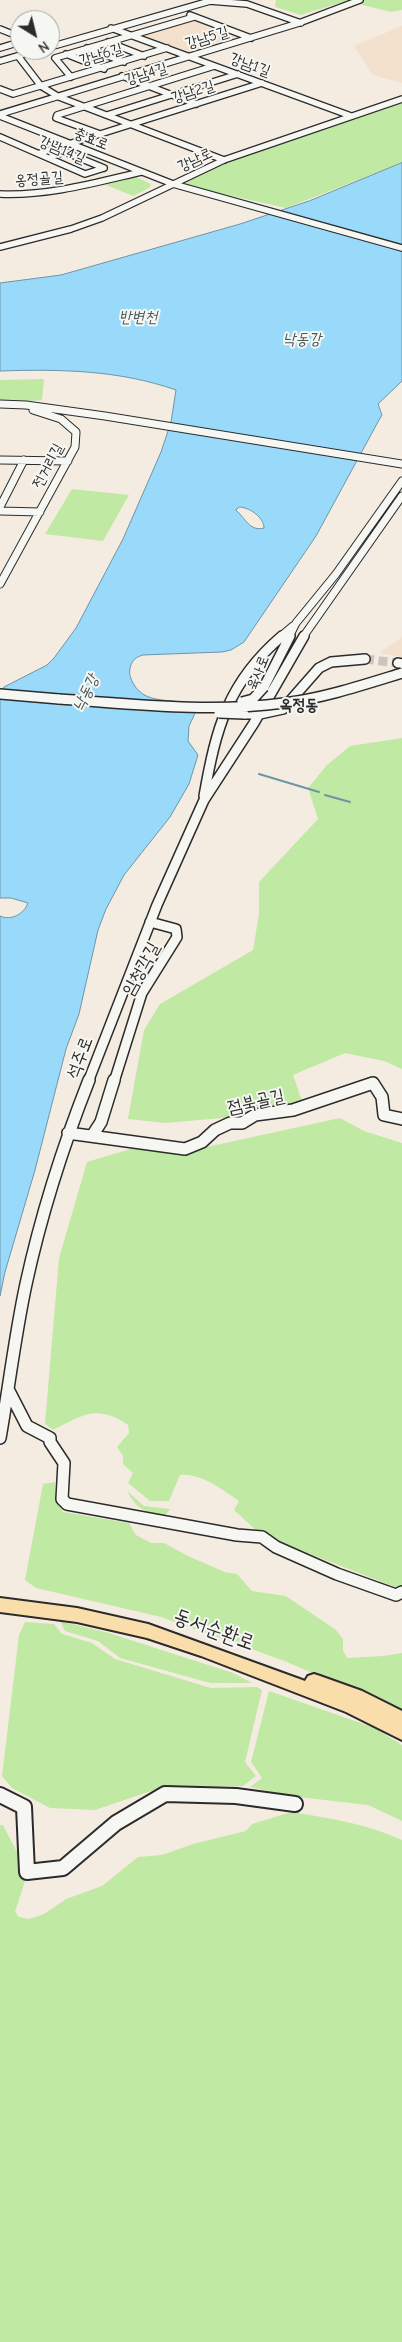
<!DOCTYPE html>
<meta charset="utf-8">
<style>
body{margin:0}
#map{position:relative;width:402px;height:2342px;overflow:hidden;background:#f5ece1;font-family:"Comic Neue",sans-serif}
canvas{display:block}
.north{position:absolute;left:10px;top:10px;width:50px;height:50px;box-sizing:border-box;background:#f6f6f2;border:1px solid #a5a5a2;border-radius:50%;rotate:144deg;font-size:14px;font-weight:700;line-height:20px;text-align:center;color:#2b2b2b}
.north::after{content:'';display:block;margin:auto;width:18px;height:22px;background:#2b2b2b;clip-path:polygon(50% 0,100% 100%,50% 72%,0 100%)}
</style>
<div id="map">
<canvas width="402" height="2342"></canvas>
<div class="north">N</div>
</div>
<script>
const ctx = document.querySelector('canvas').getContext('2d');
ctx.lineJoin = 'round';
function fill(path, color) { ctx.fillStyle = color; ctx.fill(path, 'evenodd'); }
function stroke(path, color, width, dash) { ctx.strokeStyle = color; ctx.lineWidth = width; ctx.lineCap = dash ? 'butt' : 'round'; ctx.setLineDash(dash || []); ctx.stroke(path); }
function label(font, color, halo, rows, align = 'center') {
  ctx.font = font + ' "Comic Neue","Poor Story",sans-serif'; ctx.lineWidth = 4; ctx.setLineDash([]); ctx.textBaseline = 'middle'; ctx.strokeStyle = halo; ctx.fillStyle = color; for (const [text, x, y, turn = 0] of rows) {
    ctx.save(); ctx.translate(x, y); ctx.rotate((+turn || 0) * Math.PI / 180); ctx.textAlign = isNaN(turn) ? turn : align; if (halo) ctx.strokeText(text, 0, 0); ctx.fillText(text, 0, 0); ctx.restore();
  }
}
const built = new Path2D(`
 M196 20 246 38 191 54 142 36Z
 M402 26V83L373 75 354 46Z
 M402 637V657L379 653Z`);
const green = new Path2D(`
 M276 0H402V10L391 12 346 1 301 15 275 7Z
 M402 102V163L286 208 179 184 230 161Z
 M132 175 151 184 149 188 133 196 104 184Z
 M44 379 42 400 0 404V380Z
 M72 489 129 495 103 541 45 534Z
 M402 738V1069L384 1061 345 1053 293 1075 302 1101 246 1116 165 1123 128 1119 144 1030 160 1004 253 950 259 914V882L318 819 308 788 327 765 350 746Z
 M340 1118 364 1131 402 1143V1585L395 1587 274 1540 257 1531 234 1510 239 1501C223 1490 201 1473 180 1475L169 1501H150L128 1483 133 1473 123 1464V1456L117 1447 129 1433 128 1425C97 1404 83 1415 53 1430L45 1424 59 1258 87 1162 137 1147 179 1153Z
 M55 1482 56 1499 63 1512 129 1523 136 1535 151 1543H164L190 1557 225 1572 237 1574 252 1591 286 1596 336 1630 343 1639V1650L347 1658 383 1656 402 1653V1711L282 1660 161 1617 36 1588 25 1580 43 1484Z
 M127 1491 144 1506 170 1509 165 1516C144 1511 138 1511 127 1491Z
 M60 1621 109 1633 233 1673 252 1683H210L120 1658 98 1641 65 1631Z
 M25 1622 54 1624 62 1634 92 1643 115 1659 211 1688 257 1687 262 1690 245 1762 256 1776 243 1786 160 1788 95 1810 50 1808 12 1788 2 1776 19 1635Z
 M269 1691 375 1728 402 1745V1821L368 1805 290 1796 250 1787 262 1778 251 1762Z
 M291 1812C329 1818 368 1824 402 1840V2342H0V1825H3L17 1852 18 1874 25 1881 15 1912 19 1917 29 1919 44 1914 66 1899 102 1886 138 1857 162 1855 193 1844 246 1831 252 1824Z`);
const water = new Path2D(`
 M402 163V381L378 404 382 415 379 420 316 536 244 642 231 650 222 652 143 655C136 657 132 660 130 668 129 674 130 677 133 683 147 709 178 694 197 709L189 726 188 741 198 755 189 784 170 817 124 875 106 909 98 930 79 1014 66 1049 35 1170 5 1272 0 1296V916C11 921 24 914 28 903L11 898H0V694L4 687 47 665 54 658 76 628 123 539 161 452 171 422 176 390C119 370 60 369 0 371V283L61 275 240 224 309 201ZM240 507C251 508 264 518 264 528 250 532 245 518 236 510Z`);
const stream = new Path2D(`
 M259 774 319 792
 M325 795 350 802`);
const minorTunnel = new Path2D(`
 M365 659 398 663`);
const minorFar4 = new Path2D(`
 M190 15 251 38
 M111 28 351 116
 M0 29 20 37
 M108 42 144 56
 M50 47 210 1 247 4 301 23
 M0 48 20 42
 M87 48 124 62
 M66 54 104 69
 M18 56 41 86 59 97 224 160
 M0 61 38 50
 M122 76 196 104
 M71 77 55 58 194 17
 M0 89 13 94 167 48
 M0 114 299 23 360 0
 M107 115 238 74
 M0 116 173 184 402 248
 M100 134 56 118 57 115 214 66
 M0 137 85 174 104 168
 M40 153 262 83
 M52 156 65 152 104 168
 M0 194C48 196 94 183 141 172
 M0 247 71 229 102 218 224 160 402 99`);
const minorFar3 = new Path2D(`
 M0 404 26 405 105 416 402 464
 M0 460 68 461
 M0 507 24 460
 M0 511 40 512
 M0 584 75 447 76 432 61 419 33 410
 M280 637 293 626
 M289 637 296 623 336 574 402 481
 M303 637 402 496`);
const minorFar2 = new Path2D(`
 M398 663 402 664
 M0 694 59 699
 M263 696 264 687 290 636
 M244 714H260L283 709 319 668 331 662 365 659
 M204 796C216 728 228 682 282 636
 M88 1082 157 905 204 800 254 723 304 636
 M114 1082 142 993 177 937 176 929 150 922`);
const minorFar1 = new Path2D(`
 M68 1133 185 1149 202 1142 215 1130 230 1123H242L255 1115 293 1110 373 1083 382 1097 384 1115 402 1119
 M92 1136 101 1122 114 1080
 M9 1391 27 1426 50 1438V1442L64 1463 62 1499 67 1504 237 1535 262 1537 276 1547 337 1574 396 1595 402 1592
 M0 1438C9 1387 15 1335 26 1284 41 1215 63 1146 89 1080`);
const minor = new Path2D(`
 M0 1795 24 1807 27 1872 63 1868 116 1823 165 1794 236 1796 295 1804`);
const highway = new Path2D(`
 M0 1598 77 1608 148 1624 305 1681 308 1676 314 1674 320 1676 362 1691 402 1711V1740L346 1712 201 1656 147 1638 77 1622 0 1612Z`);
const minorBridge = new Path2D(`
 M59 699C133 704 209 713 284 703 324 698 363 685 402 673
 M242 702 253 699 264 687
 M219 713 244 714`);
const farStreetnames = [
 ["강남5길",207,38,-17],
 ["강남6길",101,55,-17],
 ["강남1길",250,65,20],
 ["강남4길",146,74,-17],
 ["강남2길",193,92,-18],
 ["충효로",91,139,22],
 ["강남14길",62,150,23],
 ["강남로",195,160,-25],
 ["옹정골길",39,179,-5],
 ["전거리길",48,466,-62],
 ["육사로",258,673,-68]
];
const farWaternames = [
 ["반변천",138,317],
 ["낙동강",302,339],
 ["낙동강",86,693,-64]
];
const farQuarternames = [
 ["옥정동",299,705]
];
const streetNames = [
 ["임청각길",141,969,-61],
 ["석주로",80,1058,-69],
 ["점북골길",256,1102,-13]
];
const nearStreetnames = [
 ["동서순환로",214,1630,20]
];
fill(built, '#f3e0cd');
fill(green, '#c0e9a4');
fill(water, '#99dafb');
stroke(water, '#6d94a8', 1);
stroke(stream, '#6d94a8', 2);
stroke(minorTunnel, '#cdc5bd', 9, [9, 4.5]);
stroke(minorFar4, '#2b2b2b', 8);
stroke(minorFar3, '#2b2b2b', 9);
stroke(minorFar2, '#2b2b2b', 12);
stroke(minorFar1, '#2b2b2b', 14);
stroke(minor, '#2b2b2b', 18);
stroke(highway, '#2b2b2b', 4);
stroke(minorFar4, '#f6f6f2', 5.5);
stroke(minorFar3, '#f6f6f2', 7);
stroke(minorFar2, '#f6f6f2', 9);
stroke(minorFar1, '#f6f6f2', 11);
stroke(minor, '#f6f6f2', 14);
fill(highway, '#f9deab');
stroke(minorBridge, '#2b2b2b', 12, []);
stroke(minorBridge, '#f6f6f2', 9);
label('15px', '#2b2b2b', '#f6f6f2', farStreetnames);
label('italic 16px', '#46575f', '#f6f6f2', farWaternames);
label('bold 16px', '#2b2b2b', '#f6f6f2', farQuarternames);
label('18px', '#2b2b2b', '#f6f6f2', streetNames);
label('21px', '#2b2b2b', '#f6f6f2', nearStreetnames);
</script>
